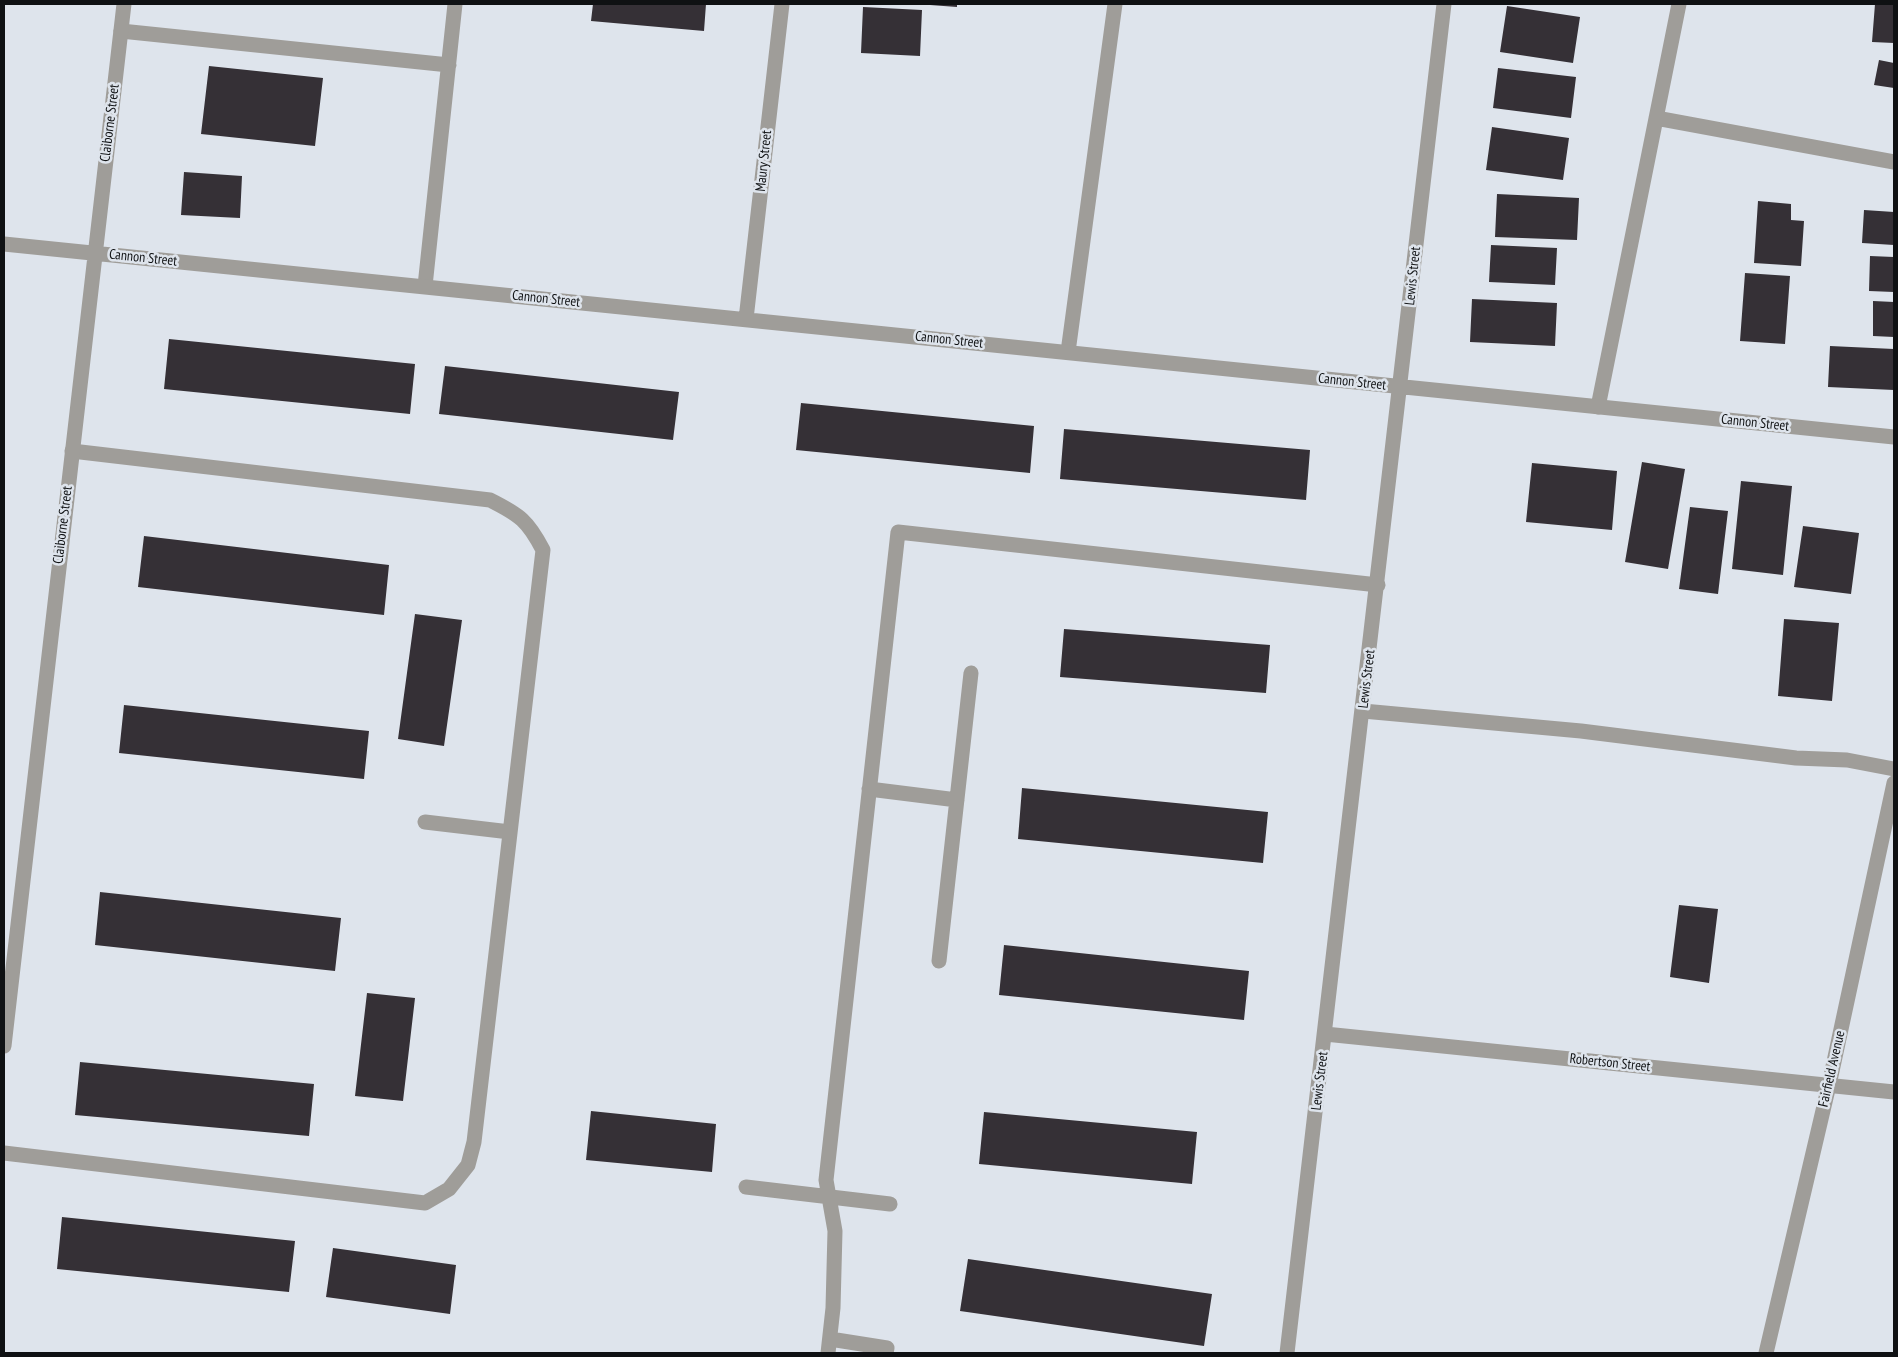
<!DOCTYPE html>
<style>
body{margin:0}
#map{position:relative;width:1898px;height:1357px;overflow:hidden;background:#dee4ec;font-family:"PT Sans Narrow",sans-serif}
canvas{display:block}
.frame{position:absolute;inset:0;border:5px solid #0f1113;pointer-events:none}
</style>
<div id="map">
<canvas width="1898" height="1357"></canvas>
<div class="frame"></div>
</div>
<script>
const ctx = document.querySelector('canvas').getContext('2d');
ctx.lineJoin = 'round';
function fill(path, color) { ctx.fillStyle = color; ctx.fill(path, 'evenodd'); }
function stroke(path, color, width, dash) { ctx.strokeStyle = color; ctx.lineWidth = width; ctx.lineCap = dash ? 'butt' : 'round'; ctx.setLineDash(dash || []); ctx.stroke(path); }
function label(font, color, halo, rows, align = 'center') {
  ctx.font = font + ' "PT Sans Narrow",sans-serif'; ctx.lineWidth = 5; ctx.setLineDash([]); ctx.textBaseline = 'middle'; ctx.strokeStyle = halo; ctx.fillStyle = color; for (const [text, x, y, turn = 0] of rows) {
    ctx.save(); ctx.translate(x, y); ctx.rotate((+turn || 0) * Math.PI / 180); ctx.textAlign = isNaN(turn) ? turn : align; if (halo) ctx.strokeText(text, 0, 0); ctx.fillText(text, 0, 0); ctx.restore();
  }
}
const building = new Path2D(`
 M593 4H706L704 31 591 21Z
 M930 4H957V7L930 5Z
 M1875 4H1894V43L1872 42Z
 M1507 6 1580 17 1573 63 1500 52Z
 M863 7 922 10 920 56 861 53Z
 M1879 60 1894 63V88L1874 85Z
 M209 66 323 78 315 146 201 134Z
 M1498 68 1576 77 1571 118 1493 108Z
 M1492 127 1569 138 1563 180 1486 170Z
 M184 172 242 176 240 218 181 215Z
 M1497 194 1579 198 1577 240 1495 237Z
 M1758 201 1791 204V220L1804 221 1801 266 1754 263Z
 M1864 210 1894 212V245L1862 243Z
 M1491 245 1557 248 1555 285 1489 282Z
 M1870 256 1894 257V292L1869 291Z
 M1745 273 1790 276 1785 344 1740 341Z
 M1472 299 1557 303 1555 346 1470 342Z
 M1873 301 1894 302V337L1873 336Z
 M169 339 415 364 410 414 164 389Z
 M1830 346 1894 349V390L1828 387Z
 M445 366 679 392 673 440 439 414Z
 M801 403 1034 426 1030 473 796 450Z
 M1064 429 1310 450 1306 500 1060 479Z
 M1642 462 1685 469 1668 569 1625 562Z
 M1532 463 1617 471 1612 530 1526 522Z
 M1741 481 1792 486 1783 575 1732 569Z
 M1690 507 1728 511 1718 594 1679 589Z
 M1803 526 1859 533 1851 594 1794 587Z
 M144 536 389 565 384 615 138 587Z
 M415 614 462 620 444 746 398 739Z
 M1784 619 1839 623 1832 701 1778 696Z
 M1064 629 1270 645 1266 693 1060 677Z
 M124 705 369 731 364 779 119 753Z
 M1022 788 1268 812 1263 863 1018 839Z
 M100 892 341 918 335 971 95 945Z
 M1679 905 1718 909 1709 983 1670 977Z
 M1004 945 1249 971 1244 1020 999 995Z
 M367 993 415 998 403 1101 355 1096Z
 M80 1062 314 1084 309 1136 75 1115Z
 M591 1111 716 1124 712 1172 586 1160Z
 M984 1112 1197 1132 1192 1184 979 1164Z
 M62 1217 295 1241 289 1292 57 1269Z
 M333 1248 456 1265 450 1314 326 1297Z
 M968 1259 1212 1294 1204 1346 960 1311Z`);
const service = new Path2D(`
 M121 31 449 65
 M1656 118 1894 162
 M425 286 455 4
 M1068 352 1115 4
 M1598 407 1679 4
 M1363 711 1581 731 1796 758 1847 760 1894 769
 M869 789 957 800
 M425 822 510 832
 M939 961 971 673
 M4 1153 425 1203 449 1189 468 1165 474 1142 543 550C528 521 520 515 490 500L72 451
 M746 1187 890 1204
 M830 1339 887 1348 886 1353
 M828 1353 833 1308 835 1231 826 1180 898 532 1378 585`);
const minor = new Path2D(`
 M4 244 1894 437
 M746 319 782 4
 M1325 1034 1894 1092
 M4 1046 124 4
 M1287 1353 1444 4`);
const tertiary = new Path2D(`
 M1766 1353 1829 1085 1894 783`);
const streetNames = [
 ["Claiborne Street",110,123,-83],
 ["Maury Street",764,161,-84],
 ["Cannon Street",143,258,6],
 ["Lewis Street",1413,276,-84],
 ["Cannon Street",546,299,6],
 ["Cannon Street",949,340,6],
 ["Cannon Street",1352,382,6],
 ["Cannon Street",1755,423,6],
 ["Claiborne Street",63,525,-83],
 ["Lewis Street",1367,679,-83],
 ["Robertson Street",1610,1063,6],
 ["Fairfield Avenue",1832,1069,-77],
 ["Lewis Street",1320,1081,-83]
];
fill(building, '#353036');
stroke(service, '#9f9d99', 15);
stroke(minor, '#9f9d99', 15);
stroke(tertiary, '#9f9d99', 15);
label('14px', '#0f1113', '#dee4ec', streetNames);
</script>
